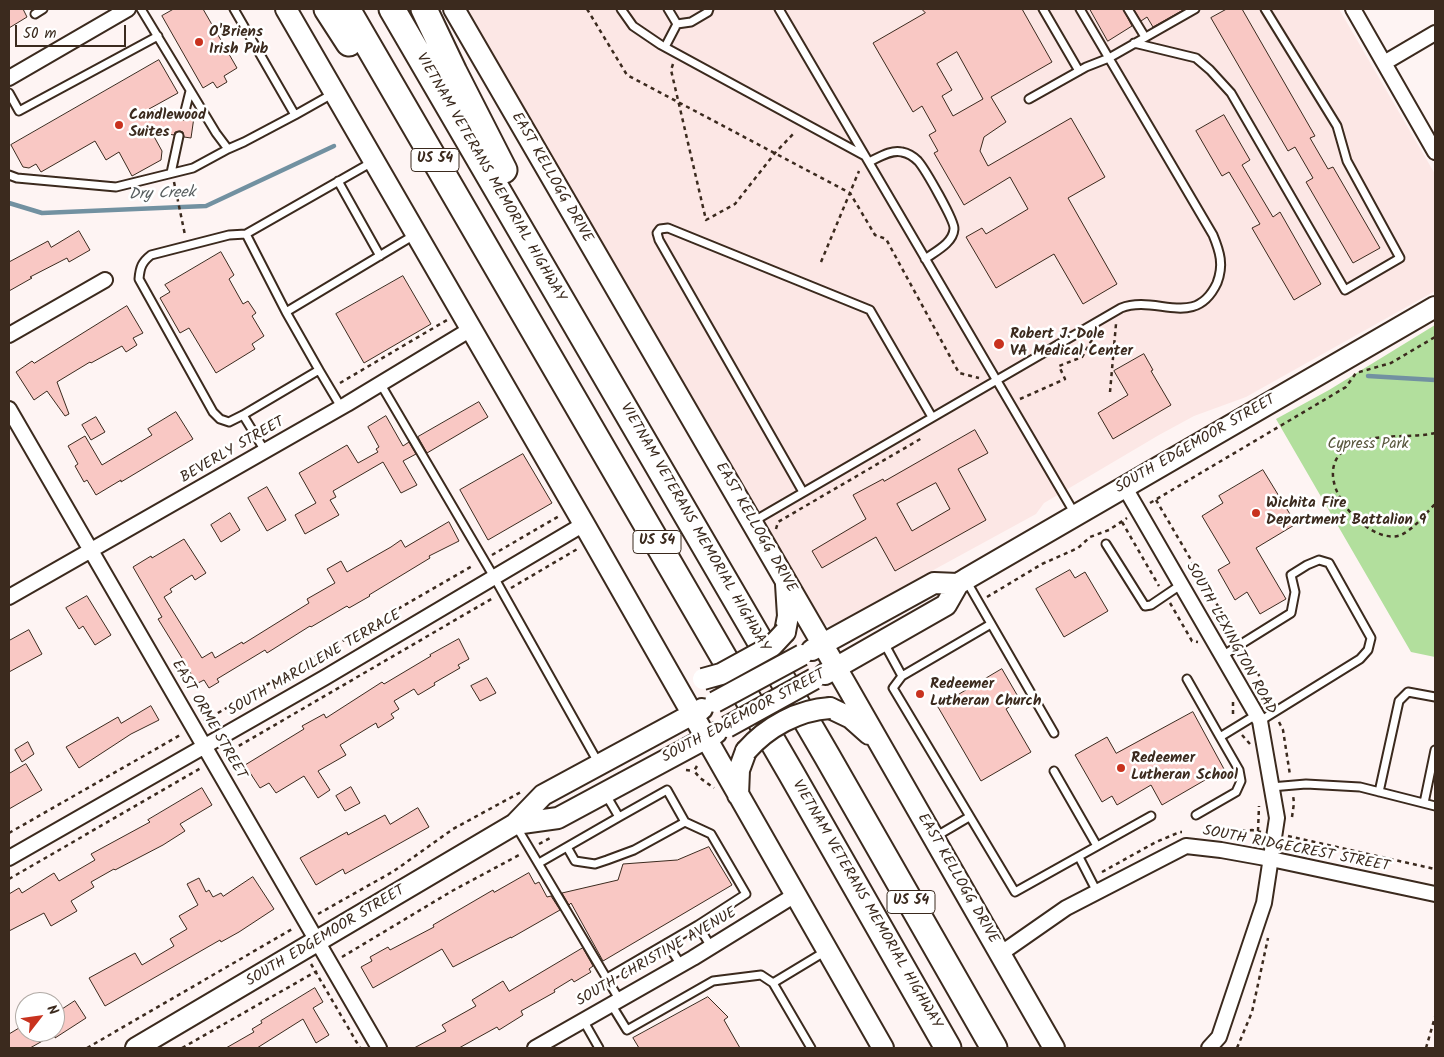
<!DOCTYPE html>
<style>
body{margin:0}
#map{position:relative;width:1444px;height:1057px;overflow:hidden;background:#fef4f3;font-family:Kalam,sans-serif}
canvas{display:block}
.frame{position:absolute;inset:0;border:10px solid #3b2a1e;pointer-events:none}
.north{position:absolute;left:15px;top:992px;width:50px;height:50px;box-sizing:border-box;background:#fff;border:1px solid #b1aaa5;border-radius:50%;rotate:60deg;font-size:14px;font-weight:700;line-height:20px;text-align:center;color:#3b2a1e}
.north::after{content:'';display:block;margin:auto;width:18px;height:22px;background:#c8321e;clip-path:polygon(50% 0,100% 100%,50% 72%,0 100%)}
.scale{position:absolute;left:15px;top:25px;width:111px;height:22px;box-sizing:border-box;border:2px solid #3b2a1e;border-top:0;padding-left:6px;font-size:15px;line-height:18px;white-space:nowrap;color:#3b2a1e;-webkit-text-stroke:4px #fff;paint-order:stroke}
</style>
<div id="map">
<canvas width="1444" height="1057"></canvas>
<div class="frame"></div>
<div class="north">N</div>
<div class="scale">50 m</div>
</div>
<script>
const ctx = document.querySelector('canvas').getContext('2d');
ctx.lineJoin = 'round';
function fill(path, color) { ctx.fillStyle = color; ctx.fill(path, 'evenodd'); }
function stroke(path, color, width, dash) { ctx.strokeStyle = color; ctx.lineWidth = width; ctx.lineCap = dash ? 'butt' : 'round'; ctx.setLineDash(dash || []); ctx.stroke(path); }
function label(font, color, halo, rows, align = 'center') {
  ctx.font = font + ' Kalam,sans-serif'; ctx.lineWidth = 5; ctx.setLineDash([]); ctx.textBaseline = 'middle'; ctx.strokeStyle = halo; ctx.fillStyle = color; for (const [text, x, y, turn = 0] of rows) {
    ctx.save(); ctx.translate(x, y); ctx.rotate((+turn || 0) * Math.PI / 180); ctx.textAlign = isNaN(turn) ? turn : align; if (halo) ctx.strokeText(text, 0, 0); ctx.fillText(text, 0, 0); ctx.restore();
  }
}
const built = new Path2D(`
 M466 9H1339L1435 174V291L1246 397 1194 416 1159 435 1044 503 1036 514 831 626 822 624 815 618Z`);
const green = new Path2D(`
 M1435 325V657L1411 652 1276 419 1329 390Z`);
const stream = new Path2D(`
 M9 203 42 213 206 206 334 146
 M1368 376 1435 380`);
const building = new Path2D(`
 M9 9H23L27 17 9 28Z
 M174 9H203L237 68 224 76 227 82 217 88 213 82 203 88 162 16Z
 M922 9H1022L1052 62 991 97 1006 122 984 137 980 151 988 166 1071 118 1105 177 1068 198 1117 284 1083 304 1054 254 996 288 966 237 982 228 986 234 1028 209 1010 177 964 205 934 153 938 151 929 135 936 131 922 106 913 112 873 43 925 13ZM957 52 983 99 953 116 942 96 952 90 937 64Z
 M1090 9H1123L1132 26 1108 41Z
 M1134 9H1185L1153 27 1147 17 1141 21Z
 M1227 9H1242L1315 136 1310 138 1328 169 1333 167 1380 248 1353 263 1306 182 1313 178 1295 147 1288 151 1211 18Z
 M159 60 178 93 149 109 179 115 180 118 183 120 187 119 189 116 194 117 191 138 184 137 183 132 180 131 175 132 174 135 151 131 162 151 161 160 132 176 119 152 106 160 95 141 41 172 36 164 29 168 23 167 11 145Z
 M1224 115 1250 160 1242 165 1273 217 1280 212 1321 284 1294 300 1252 228 1260 224 1229 172 1222 176 1196 131Z
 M79 231 90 250 69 262 67 258 30 277 32 278 9 291V262L48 241 51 247Z
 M221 252 234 275 229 279 243 304 248 301 256 313 252 316 264 336 252 344 255 349 216 373 189 328 180 333 160 298 170 292 165 285Z
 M403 276 431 324 364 363 336 314Z
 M127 306 143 333 133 338 137 345 126 352 122 346 91 363 90 362 57 382 69 414 65 416 47 391 34 400 16 372 32 361 34 363Z
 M1144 354 1153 370 1151 371 1171 405 1113 439 1098 413 1128 395 1114 371Z
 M479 402 488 417 427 453 418 437Z
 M176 412 193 439 121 482V480L96 495 87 480 84 482 75 466 78 464 68 446 85 436 102 465 152 435 148 429Z
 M386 416 403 446 409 442 416 454 403 461 417 485 401 493 383 462 333 491 336 497 330 500 339 515 305 534 295 515 316 503 299 473 347 445 358 463 378 452 376 449 379 447 368 427Z
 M96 417 105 432 91 440 82 425Z
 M975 430 988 453 958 469 986 520 895 571 876 537 822 568 812 551 866 519 853 495 883 479 884 481ZM936 483 950 509 912 531 897 504Z
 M523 454 552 503 488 540 460 490Z
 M1263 470 1296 524 1256 548 1286 599 1260 614 1247 592 1235 600 1218 570 1230 563 1202 516 1223 503 1219 496Z
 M267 487 286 520 267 531 248 498Z
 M230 513 240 530 221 542 211 525Z
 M449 522 459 541 429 556 430 558 369 595 370 596 349 608 347 606 311 627 310 626 267 653 265 650 217 679 219 682 209 688 204 680 196 684 187 666 158 619 162 617 133 567 151 556 152 558 184 539 206 573 195 580 192 575 170 589 172 592 164 597 202 658 212 652 215 658 242 642 243 644 309 603 307 599 335 583 327 569 341 561 347 572 391 547 401 540 405 547Z
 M1070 570 1075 578 1085 572 1108 611 1064 637 1036 589Z
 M87 596 111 635 95 645 83 626 79 629 66 608Z
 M29 630 42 654 9 672V641Z
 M459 639 469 659 458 665 460 668 434 683 435 685 418 695 414 689 394 701 399 709 391 714 394 718 378 728 376 723 340 745 346 755 318 771 330 790 318 798 304 776 276 793 269 783 260 788 245 765 304 729 302 726 324 714 326 718 382 682 384 684 431 656 430 655Z
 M1002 669 1020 700 1006 709 1031 752 981 781 938 707Z
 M487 678 496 693 480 701 471 686Z
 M151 706 159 720 131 734 79 768 66 747 118 717 121 723Z
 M1193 712 1224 769 1162 805 1151 785 1117 805 1112 796 1102 802 1075 755 1107 737 1116 753Z
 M28 742 34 754 22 762 15 750Z
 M26 764 42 790 9 809V774Z
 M351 787 360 803 345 811 336 796Z
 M202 788 212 805 180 824 185 831 163 845 115 870 114 869 91 882 94 887 71 901 77 911 51 926 44 913 9 931V894L19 888 22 893 54 873 59 881 95 860 91 854 150 822 148 820Z
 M418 808 429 827 345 874 343 869 316 885 300 858 347 832 348 835 385 815 390 824Z
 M709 847 732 885 603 961 571 903 569 905 562 893 618 880 623 864 677 860Z
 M529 873 535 884 539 882 547 897 551 896 560 910 511 938V937L453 967 442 949 373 988 361 967 372 961 370 957 388 947 390 950 434 927 433 925 493 890 494 892Z
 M253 877 274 909 239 932 221 942 220 940 105 1006 89 978 135 953 142 965 174 946 170 939 187 929 179 916 198 905 187 884 199 878 206 892 209 890 213 897 221 893 223 896Z
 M583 948 593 966 589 969 591 972 574 982 572 979 554 990 555 992 521 1011 523 1015 499 1030 497 1027 459 1048H414L446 1031 442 1025 476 1006 472 1000 503 981 509 991Z
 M315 988 323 1002 313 1008 329 1035 316 1043 303 1019 257 1048H226L254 1032 252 1029 262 1023 261 1021Z
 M708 997 728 1017 724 1020 740 1048H639L633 1038Z
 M75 1001 86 1018 55 1038V1034L30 1048H9V1034L24 1025 25 1032H55V1014Z`);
const path = new Path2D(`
 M587 9 627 75 850 193 875 235 886 239 959 373 979 378
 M673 64 671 70 706 220 735 204 775 153 795 132
 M174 182 185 235
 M821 262 859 171
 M340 383 447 320
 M1110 392 1116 324 1114 325
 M1020 399 1065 379 1059 366 1082 357 1093 338
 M1435 433C1409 439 1378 432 1352 445 1300 471 1367 548 1401 535 1414 529 1425 514 1435 504
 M1156 500 1236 637
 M1150 503 1346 387 1356 373 1391 363 1435 337
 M1122 522 1159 586
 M776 529 778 522 922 438
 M492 555 561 515
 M511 588 579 548
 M987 597 1042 564 1078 548 1090 537 1109 530 1127 518
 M1170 603 1192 641 1198 642
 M1245 652 1260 677 1271 703
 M1233 702V716
 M204 721 474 565
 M1279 722 1283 730 1290 775
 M1242 735 1250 744
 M225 754 493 598
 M697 766 694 771 700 778 714 788
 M686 770 694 771
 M1292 817 1294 803 1293 795
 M1258 831 1259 806
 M9 833 182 734
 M1210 833 1252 830 1261 832
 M1288 836 1435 869
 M539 844 552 837
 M1102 872 1156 842 1180 832H1182
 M9 879 201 768
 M318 914 394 871 453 829 521 792
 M342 957 452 891 521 854
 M311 964 360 1048
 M87 1048 294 928
 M182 1048 317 971
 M1237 1048 1252 1012 1268 938
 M1426 1048 1435 1017`);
const lane = new Path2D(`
 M141 9 216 133 228 149 244 142 295 115
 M234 9 295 115 334 93
 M621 9 633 26 661 45 865 156
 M668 9 677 24
 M779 9 1075 514
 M1043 9 1079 71
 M1128 9 1145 37
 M35 14 43 9
 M677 24 691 22 708 12 709 9
 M1134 43 1196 58 1210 70 1231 93 1345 290 1400 258 1347 161 1337 126 1265 9
 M665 47 677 24
 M9 93 19 111 158 36
 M1029 99 1086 67 1109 58 1195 9
 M184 115 190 91
 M869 162C878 158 891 149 902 152 907 153 914 157 918 161 925 169 955 221 954 229 953 243 936 251 925 259
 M171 173 179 136
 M9 175 17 178 116 187 193 168 228 149
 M338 181 380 256
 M246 234 286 312
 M319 370 286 312 416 234
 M380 383 494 577 599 764
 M341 407 319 370 243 415 229 422 220 419 213 412 139 279C140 267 142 262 151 255L229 235 246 234 374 161
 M243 415 265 451
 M803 492 659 240 657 233 660 229 668 228 870 310 932 417
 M754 521 1121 308C1156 294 1195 330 1217 283 1224 265 1220 252 1213 235L1080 9
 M1106 544 1145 606 1151 605 1182 584
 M967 582 1054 733
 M884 643 902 676 893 688 1015 892 1151 816
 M1222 656 1291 613 1295 592 1291 575 1307 565 1319 560 1329 563 1371 638 1368 650 1360 659 1260 721
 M902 676 991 624
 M1187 679 1220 737 1256 715
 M1054 771 1097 846
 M1271 787 1306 784 1360 787 1435 806
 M1379 792 1399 701 1408 692 1435 697
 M1424 803 1435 750
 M1196 815 1236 792 1241 781 1239 770 1220 737
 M685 822 711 834 746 894 698 925 711 947
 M516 826 619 999
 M935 837 969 817
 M567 847 575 861 595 864 607 860 634 850 685 822 667 790 619 817
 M1079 857 1097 892
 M539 863 619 817 606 795
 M667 943 681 965
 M607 978 698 925
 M611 1004 627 1030 713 981 761 975 773 983
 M583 1020 599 1048
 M811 1048 773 983 826 951`);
const street = new Path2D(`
 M1353 9 1435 152
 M1384 63 1435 33
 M9 78 128 9
 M9 335 105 280
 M9 409 379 1048
 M1124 486 1260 721 1277 818 1264 903 1219 1037 1209 1048
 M9 597 347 404 471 329
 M9 858 324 678 584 524
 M1000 954 1066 908 1186 846 1221 850 1271 859 1435 894
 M535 1048 693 958 795 895`);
const secondary = new Path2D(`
 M286 9 584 524 883 1048
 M454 9 845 683 1054 1048
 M785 632 788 616 786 584
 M812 650 934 583 958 584
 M825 674 946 605 958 584 966 579 1435 307
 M830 708 851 718 869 734
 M738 795 739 770 746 751
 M515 824 558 818 716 733
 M136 1048 515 824 543 795 702 709`);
const highway = new Path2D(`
 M327 9 349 43
 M347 9 791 773 948 1048
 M392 9 827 756 994 1048
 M424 9 454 72 504 170`);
const secondaryBridge = new Path2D(`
 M703 679 721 674 772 646 785 632
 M715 702 802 655
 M727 727 814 679
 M746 751C767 727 798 710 830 708`);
const markers = [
 [199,42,5,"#c8321e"],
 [119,125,5,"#c8321e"],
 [999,344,6,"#c8321e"],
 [1256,513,5,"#c8321e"],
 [920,694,5,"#c8321e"],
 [1121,768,5,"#c8321e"]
];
const shields = [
 [435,160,48],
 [657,542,48],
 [911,902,48]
];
const shieldNames = [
 ["US 54",435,160],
 ["US 54",657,542],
 ["US 54",911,902]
];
const poiNames = [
 ["O'Briens",209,33],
 ["Irish Pub",209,50],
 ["Candlewood",129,116],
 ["Suites",129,133],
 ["Robert J. Dole",1010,335],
 ["VA Medical Center",1010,352],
 ["Wichita Fire",1266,504],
 ["Department Battalion 9",1266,521],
 ["Redeemer",930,685],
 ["Lutheran Church",930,702],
 ["Redeemer",1131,759],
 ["Lutheran School",1131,776]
];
const streetNames = [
 ["VIETNAM VETERANS MEMORIAL HIGHWAY",490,178,60],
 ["EAST KELLOGG DRIVE",551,178,60],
 ["SOUTH EDGEMOOR STREET",1196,445,-30],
 ["BEVERLY STREET",233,451,-30],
 ["VIETNAM VETERANS MEMORIAL HIGHWAY",694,528,60],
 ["EAST KELLOGG DRIVE",755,528,60],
 ["SOUTH LEXINGTON ROAD",1230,639,61],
 ["SOUTH MARCILENE TERRACE",315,664,-30],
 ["SOUTH EDGEMOOR STREET",744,717,-28],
 ["EAST ORME STREET",208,720,60],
 ["SOUTH RIDGECREST STREET",1296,850,11],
 ["EAST KELLOGG DRIVE",957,879,60],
 ["VIETNAM VETERANS MEMORIAL HIGHWAY",866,905,60],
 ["SOUTH EDGEMOOR STREET",326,937,-31],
 ["SOUTH CHRISTINE AVENUE",657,958,-30]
];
const parkNames = [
 ["Cypress Park",1368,445]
];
const waterNames = [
 ["Dry Creek",162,195,-2]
];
fill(built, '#fce7e5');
fill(green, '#b2df9d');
stroke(stream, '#7291a1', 4.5);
fill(building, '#f9c8c4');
stroke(building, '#3b2a1e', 1);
stroke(lane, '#3b2a1e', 11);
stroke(street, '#3b2a1e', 18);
stroke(secondary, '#3b2a1e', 24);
stroke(highway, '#3b2a1e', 29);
stroke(path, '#3b2a1e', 2.5, [4, 4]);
stroke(lane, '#fff', 7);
stroke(street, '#fff', 14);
stroke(secondary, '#fff', 20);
stroke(highway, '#fff', 25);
stroke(secondaryBridge, '#3b2a1e', 24, []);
stroke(secondaryBridge, '#fff', 20);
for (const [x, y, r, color] of markers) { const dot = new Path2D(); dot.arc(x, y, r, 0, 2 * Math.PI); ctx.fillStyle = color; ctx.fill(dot); stroke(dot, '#fff', 2); }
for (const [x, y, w] of shields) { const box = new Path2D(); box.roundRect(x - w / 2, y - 11.5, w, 23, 4); ctx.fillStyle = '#fff'; ctx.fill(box); stroke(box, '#3b2a1e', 1); }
label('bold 14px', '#3b2a1e', null, shieldNames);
label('bold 15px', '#3b2a1e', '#fff', poiNames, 'left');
label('15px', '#3b2a1e', '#fff', streetNames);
label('15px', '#59573e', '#fff', parkNames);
label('italic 16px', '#575e5f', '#fff', waterNames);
</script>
